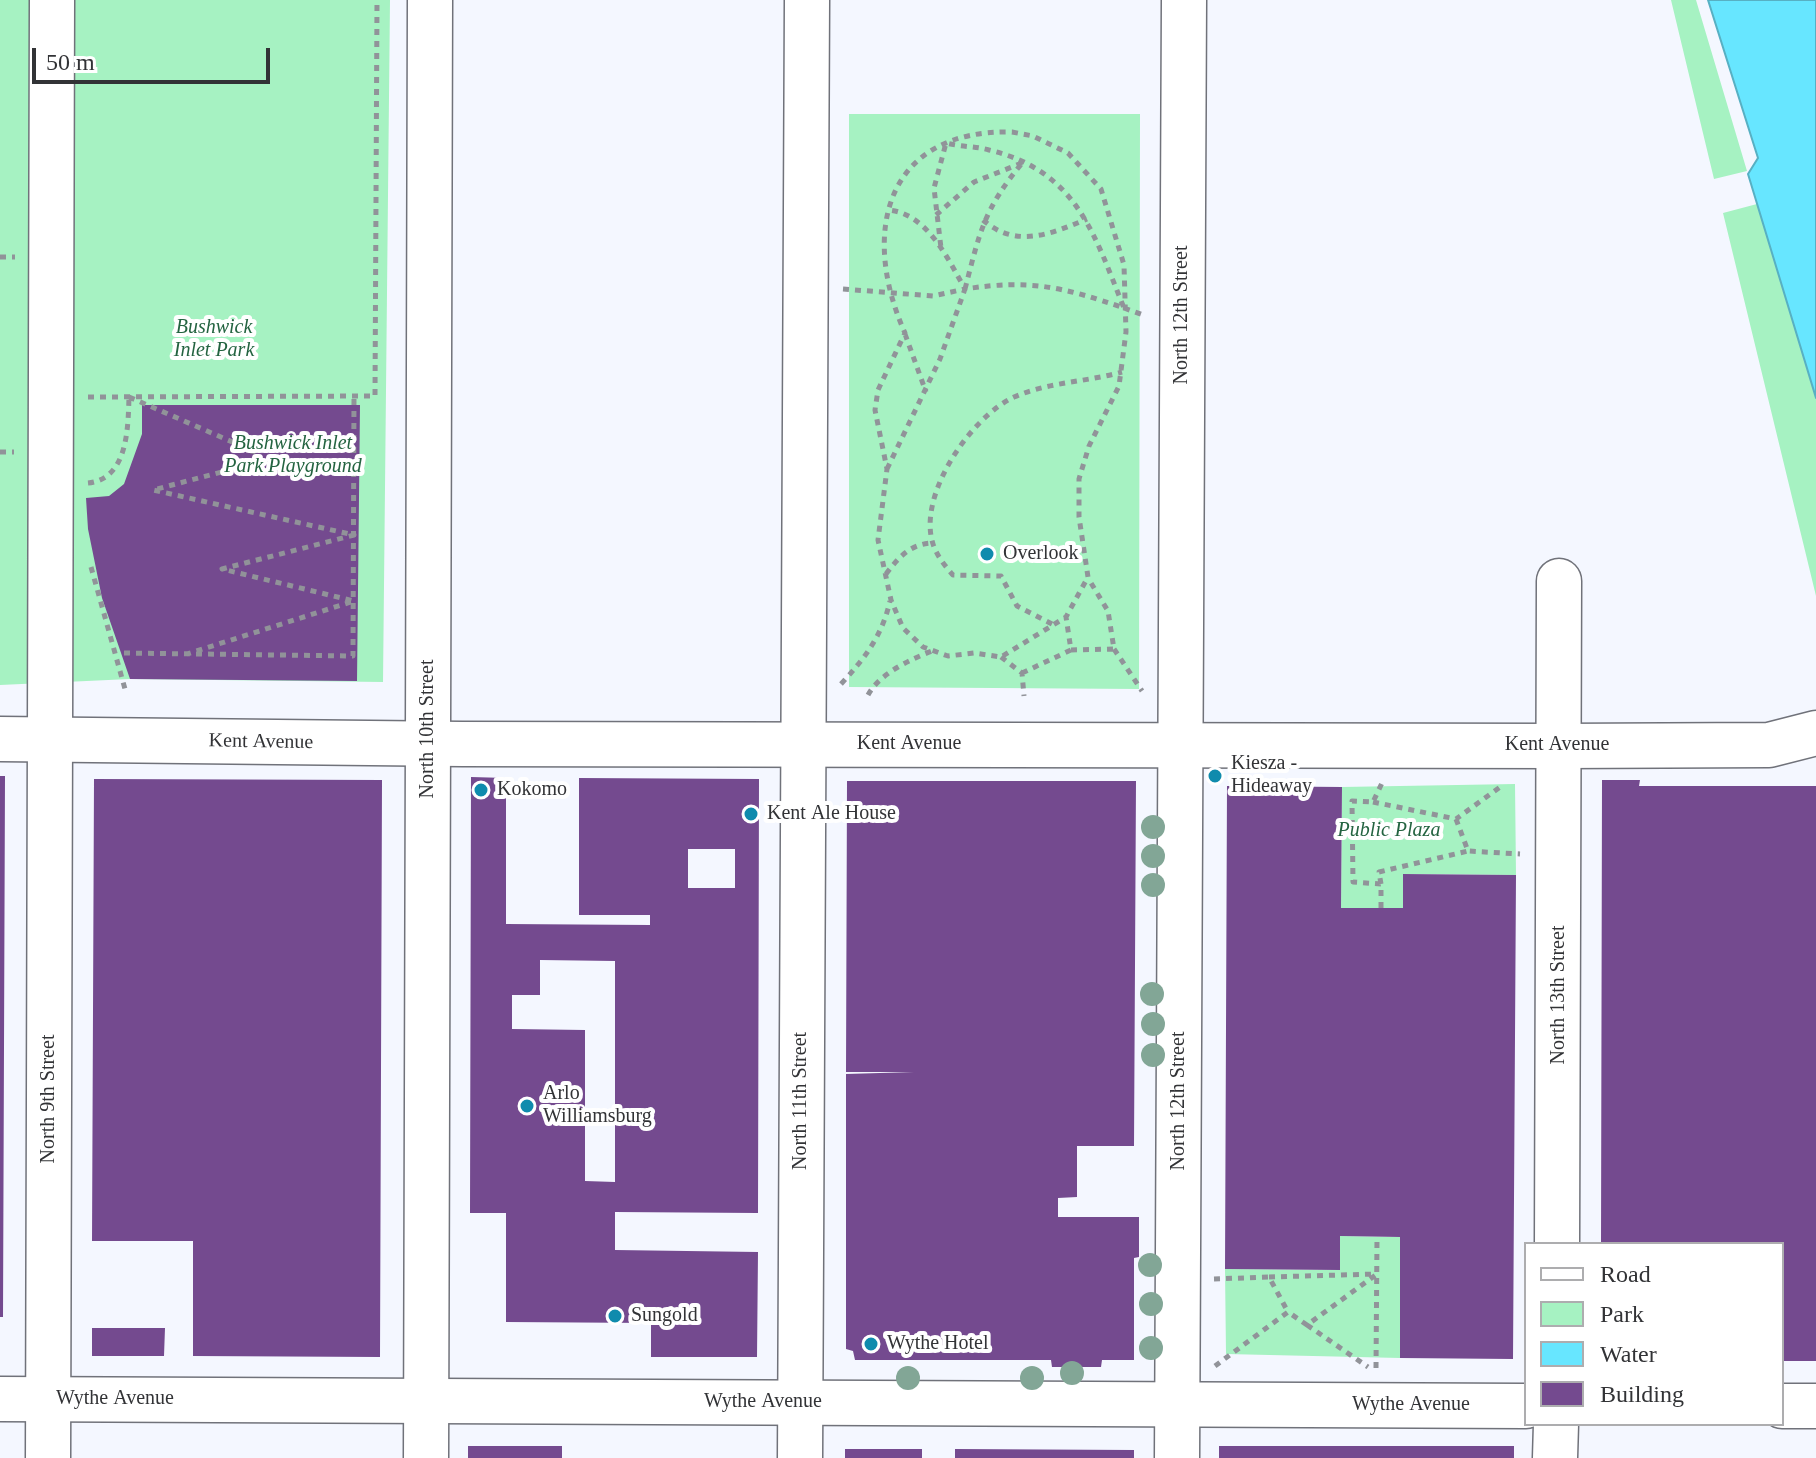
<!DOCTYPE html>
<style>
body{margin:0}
#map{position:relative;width:1816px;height:1458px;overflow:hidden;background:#f4f7ff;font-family:Georgia,serif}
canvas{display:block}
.legend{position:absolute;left:1524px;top:1242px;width:260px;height:184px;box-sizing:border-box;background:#fff;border:2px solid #adadaf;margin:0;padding:10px 14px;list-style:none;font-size:24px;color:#323336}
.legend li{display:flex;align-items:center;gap:16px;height:40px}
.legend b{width:40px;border:2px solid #adadaf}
.scale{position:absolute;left:32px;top:48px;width:238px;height:36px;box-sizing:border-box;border:4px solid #323336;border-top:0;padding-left:10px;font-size:24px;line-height:28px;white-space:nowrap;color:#323336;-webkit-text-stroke:6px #fff;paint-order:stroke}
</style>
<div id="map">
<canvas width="1816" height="1458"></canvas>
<ul class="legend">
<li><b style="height:10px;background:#fff"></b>Road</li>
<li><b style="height:22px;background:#a6f2c2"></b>Park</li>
<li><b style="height:22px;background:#67e6ff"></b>Water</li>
<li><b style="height:22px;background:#744a8f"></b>Building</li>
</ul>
<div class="scale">50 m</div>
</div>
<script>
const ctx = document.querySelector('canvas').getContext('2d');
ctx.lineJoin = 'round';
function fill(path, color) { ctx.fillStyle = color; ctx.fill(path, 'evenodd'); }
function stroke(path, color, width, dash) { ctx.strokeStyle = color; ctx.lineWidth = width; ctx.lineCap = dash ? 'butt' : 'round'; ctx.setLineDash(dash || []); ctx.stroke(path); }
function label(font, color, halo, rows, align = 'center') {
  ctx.font = font + ' Georgia,serif'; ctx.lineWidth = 8; ctx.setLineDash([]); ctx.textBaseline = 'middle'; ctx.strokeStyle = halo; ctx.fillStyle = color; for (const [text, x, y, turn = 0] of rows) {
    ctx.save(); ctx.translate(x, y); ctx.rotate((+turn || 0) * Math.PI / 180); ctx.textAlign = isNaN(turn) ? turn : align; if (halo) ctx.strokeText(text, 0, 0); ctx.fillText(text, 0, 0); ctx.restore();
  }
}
const green = new Path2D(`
 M0 0H390L383 682 130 679 0 685Z
 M1671 0H1696L1747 171 1714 179Z
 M849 114H1140L1139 689 849 687Z
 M1757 204 1816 398V596L1723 213Z
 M1515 784 1516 875 1404 874 1403 908H1341L1342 787Z
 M1340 1236 1400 1237V1358L1226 1354 1225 1269 1340 1270Z`);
const water = new Path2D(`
 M1708 0H1816V398L1748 174 1758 158Z`);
const building = new Path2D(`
 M142 405H360L357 681 130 679 102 598 88 529 86 498 109 496 124 484 142 434Z
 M0 776H5L3 1317H0Z
 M471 777 506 778V924L650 925V915H579V778L759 779 758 1213 615 1212V1250L758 1252 757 1357H651V1323L506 1322V1213H470ZM688 849H735V888H688ZM540 960 615 961V1182L585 1181V1030L512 1029V995H540Z
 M94 779 382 780 380 1357 193 1356V1241H92Z
 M1602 780H1640L1639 786H1816V1361H1782V1244H1601Z
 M847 781H1136L1134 1146H1077V1197L1058 1198V1217H1139V1257L1134 1258V1360H1102L1101 1367H1052L1051 1360H855L853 1351 846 1349V1074L914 1072H846Z
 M1227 786 1342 787 1341 908H1403V874L1516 875 1513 1359 1400 1358V1237L1340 1236V1270L1225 1269Z
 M92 1328H165L164 1356H92Z
 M468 1446H562V1458H468Z
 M1219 1446H1514V1458H1219Z
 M845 1449H922V1458H845Z
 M955 1449 1134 1450V1458H955Z`);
const path = new Path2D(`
 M1012 132 1033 136 1068 153 1101 189 1124 265 1126 332 1119 386 1089 446 1079 479V517L1088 577 1066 617 1001 657 974 653 948 656 923 647 903 628 891 600 878 540 887 469 875 410 878 390 905 333C860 233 885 129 1012 132Z
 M936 215 974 182 1022 163
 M983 220C1016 249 1051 234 1087 219
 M0 257H15
 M843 289 933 296 965 289C948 259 927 213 888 210
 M965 289C980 231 984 209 1023 162
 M1124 308 1146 316
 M905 334 926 392
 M88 397 375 396 377 0
 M129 397 253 451 252 464 153 490 354 535 222 569 354 601 187 654
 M0 452H14
 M887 469 940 359 965 289C1030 279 1063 287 1124 308 1094 234 1077 171 989 150 975 146 961 147 946 143L934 188 941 248
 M88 483C128 479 128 428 129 397
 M91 567 125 689
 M886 574C898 558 910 544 932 543
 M1052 624 1017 606 1001 576 953 575C945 566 937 556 933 544 917 495 971 417 1014 397 1049 382 1086 382 1122 372
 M1114 649 1142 691
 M1071 650 1114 649 1108 611 1088 578
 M124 653 353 656 354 396
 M1001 657 1022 673 1024 696
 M1022 673 1071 650 1066 617
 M841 684C865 658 882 636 890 601
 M868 695C879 674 911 659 932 651
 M1373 802 1456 819 1503 785
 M1456 819 1468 851 1520 854
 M1381 884 1379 872 1468 851
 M1381 908V884L1353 882 1352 801 1373 802 1382 783
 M1269 1277 1376 1274
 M1214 1279 1269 1277 1288 1312
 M1307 1325 1368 1367
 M1215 1366 1288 1312 1307 1325 1377 1274
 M1376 1368 1377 1237`);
const minor = new Path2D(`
 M1557 1244 1559 581
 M48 1458 52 0
 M426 1458 430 0
 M800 1458 807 0
 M1177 1458 1184 0
 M1555 1458 1556 1424`);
const major = new Path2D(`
 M0 739 462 744 1560 746 1769 745 1816 733
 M0 1399 1526 1406
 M1782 1406H1816`);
const trees = [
 [1153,827],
 [1153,856],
 [1153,885],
 [1152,994],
 [1153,1024],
 [1153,1055],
 [1150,1265],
 [1151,1304],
 [1151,1348],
 [1072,1373],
 [908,1378],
 [1032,1378]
];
const markers = [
 [987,554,8,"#0f8bad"],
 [1215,776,8,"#0f8bad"],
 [481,790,8,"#0f8bad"],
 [751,814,8,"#0f8bad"],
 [527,1106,8,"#0f8bad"],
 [615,1316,8,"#0f8bad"],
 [871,1344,8,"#0f8bad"]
];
const streetNames = [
 ["North 12th Street",1182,315,-90],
 ["North 10th Street",428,729,-90],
 ["Kent Avenue",261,742,1],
 ["Kent Avenue",909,744],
 ["Kent Avenue",1557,745],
 ["North 13th Street",1559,995,-90],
 ["North 9th Street",49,1099,-90],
 ["North 11th Street",801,1101,-90],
 ["North 12th Street",1179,1101,-90],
 ["Wythe Avenue",115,1399],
 ["Wythe Avenue",763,1402],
 ["Wythe Avenue",1411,1405]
];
const parkNames = [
 ["Bushwick",214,328],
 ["Inlet Park",214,351],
 ["Bushwick Inlet",293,444],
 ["Park Playground",293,467],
 ["Public Plaza",1389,831]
];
const poiNames = [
 ["Overlook",1003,554],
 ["Kiesza -",1231,764],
 ["Hideaway",1231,787],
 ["Kokomo",497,790],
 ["Kent Ale House",767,814],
 ["Arlo",543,1094],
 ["Williamsburg",543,1117],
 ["Sungold",631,1316],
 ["Wythe Hotel",887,1344]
];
fill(green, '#a6f2c2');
fill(water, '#67e6ff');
stroke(water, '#57b0c3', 2);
fill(building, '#744a8f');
stroke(minor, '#70727a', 47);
stroke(major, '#70727a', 47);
stroke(path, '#919399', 5, [6, 6]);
stroke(minor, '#fff', 44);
stroke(major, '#fff', 44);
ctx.fillStyle = '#82a696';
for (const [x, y] of trees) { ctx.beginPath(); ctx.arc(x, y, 12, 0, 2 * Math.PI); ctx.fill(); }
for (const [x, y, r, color] of markers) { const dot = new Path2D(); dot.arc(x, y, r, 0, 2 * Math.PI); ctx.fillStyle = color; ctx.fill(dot); stroke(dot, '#fff', 3); }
label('20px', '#323336', '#fff', streetNames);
label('italic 20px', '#246441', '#fff', parkNames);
label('20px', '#323336', '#fff', poiNames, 'left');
</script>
